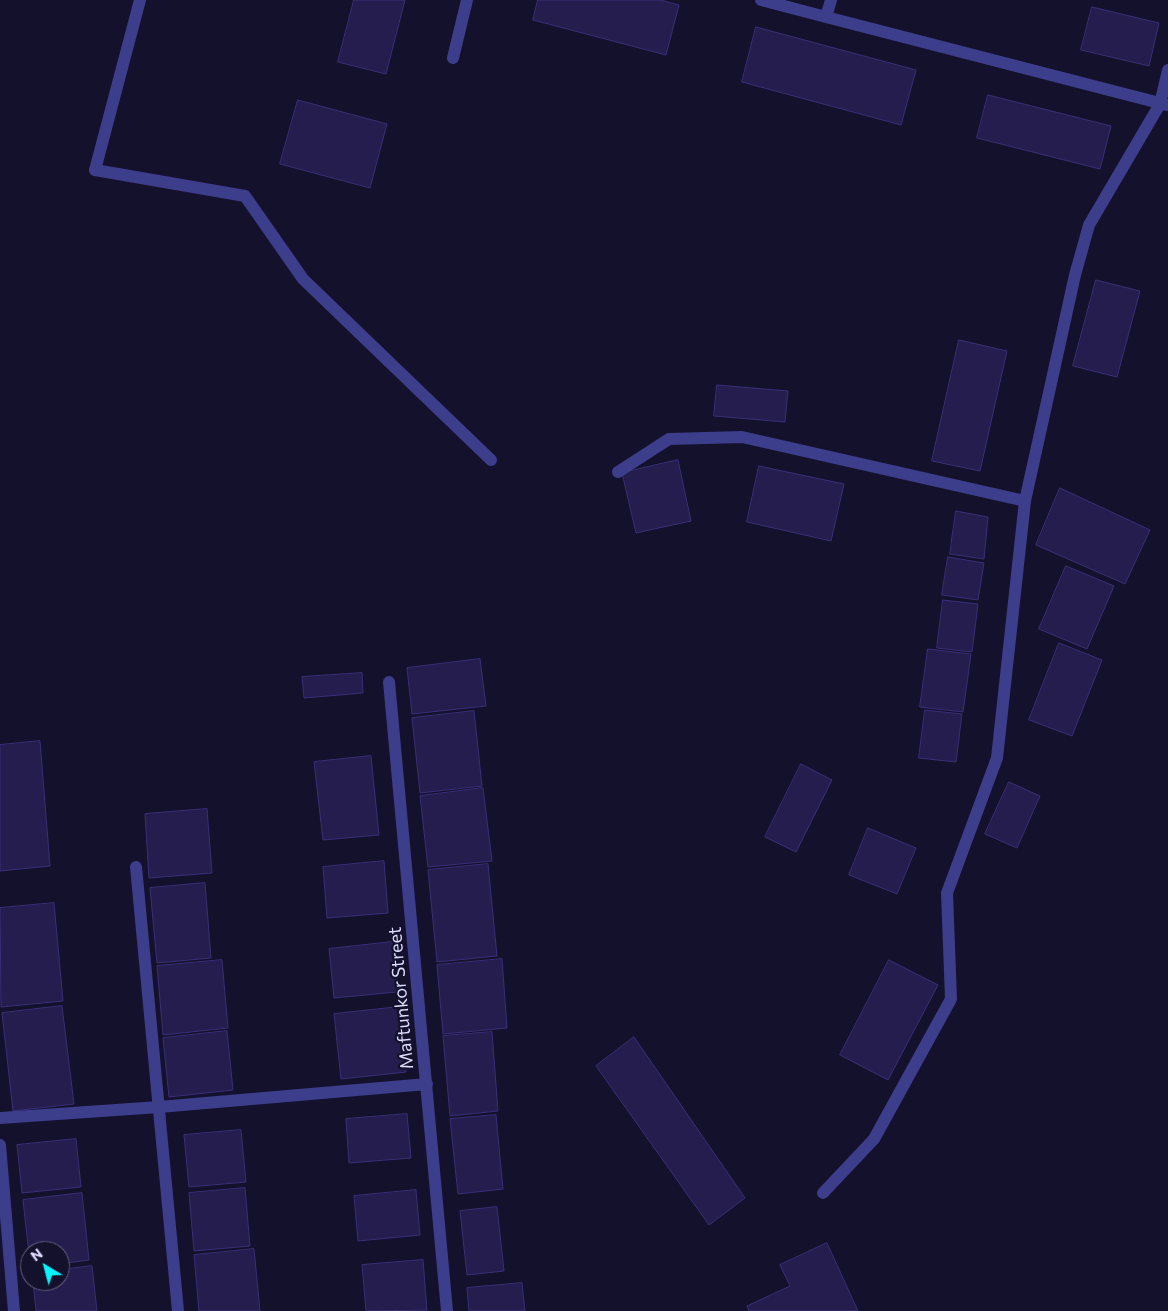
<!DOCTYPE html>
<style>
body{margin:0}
#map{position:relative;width:1168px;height:1311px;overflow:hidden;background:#14112c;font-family:Commissioner,sans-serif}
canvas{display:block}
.north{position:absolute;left:20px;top:1241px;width:50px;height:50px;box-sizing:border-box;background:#14112c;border:1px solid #656280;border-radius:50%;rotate:323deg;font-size:14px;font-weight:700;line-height:20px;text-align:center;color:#dedcff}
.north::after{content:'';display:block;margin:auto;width:18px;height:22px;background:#08f4ff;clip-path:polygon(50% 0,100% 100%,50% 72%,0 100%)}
</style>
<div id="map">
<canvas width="1168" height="1311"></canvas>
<div class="north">N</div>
</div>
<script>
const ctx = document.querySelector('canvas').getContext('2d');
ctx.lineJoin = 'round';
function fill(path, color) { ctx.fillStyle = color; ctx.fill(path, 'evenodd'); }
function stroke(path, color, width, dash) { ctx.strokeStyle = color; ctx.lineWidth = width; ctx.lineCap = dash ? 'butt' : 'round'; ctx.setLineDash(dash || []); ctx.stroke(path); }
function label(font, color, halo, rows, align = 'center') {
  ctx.font = font + ' Commissioner,sans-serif'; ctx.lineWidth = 4.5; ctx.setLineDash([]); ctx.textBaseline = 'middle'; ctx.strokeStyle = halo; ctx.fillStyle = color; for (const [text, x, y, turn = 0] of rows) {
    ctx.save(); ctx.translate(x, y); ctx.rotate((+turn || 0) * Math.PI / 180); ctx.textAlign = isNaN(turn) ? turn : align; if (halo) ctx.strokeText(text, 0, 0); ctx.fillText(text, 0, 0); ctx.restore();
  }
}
const building = new Path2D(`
 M354 0H405L386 74 338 62Z
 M538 0H660L679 5 666 55 533 20Z
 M1092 7 1159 23 1149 66 1081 50Z
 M756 27 916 70 901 125 742 82Z
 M988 95 1111 126 1100 169 977 138Z
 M298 100 387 124 370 188 280 164Z
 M1096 280 1140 291 1117 377 1073 366Z
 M959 340 1007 351 980 471 932 461Z
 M717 385 788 391 785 422 714 416Z
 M678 460 691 521 636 533 622 473Z
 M759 466 844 484 831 541 747 522Z
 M1060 488 1150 530 1125 584 1036 545Z
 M956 511 988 517 984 559 950 554Z
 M948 557 984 563 978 600 942 595Z
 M1066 566 1114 586 1087 649 1039 629Z
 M943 600 978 604 972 652 937 648Z
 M1059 643 1102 660 1072 736 1029 720Z
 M928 649 971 654 963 712 920 707Z
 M480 659 486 706 412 714 407 668Z
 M362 673 363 693 304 698 302 677Z
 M925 710 962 714 956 762 919 758Z
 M474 711 482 786 420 793 412 718Z
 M40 741 50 866 0 871V745Z
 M371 756 379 835 323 840 314 762Z
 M801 764 832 780 796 852 765 837Z
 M1009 782 1040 796 1017 848 985 834Z
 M483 788 492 861 428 867 420 796Z
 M207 809 212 873 149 878 145 814Z
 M868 828 916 848 897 894 849 875Z
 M384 861 388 913 327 918 323 867Z
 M488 864 497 956 437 962 428 870Z
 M205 883 211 958 157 963 150 888Z
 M54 903 63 1001 1 1007 0 908Z
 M392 942 397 992 334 998 329 949Z
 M502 959 507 1028 443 1034 437 965Z
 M222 960 228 1028 163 1035 157 966Z
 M889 960 938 985 888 1080 840 1055Z
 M62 1006 74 1104 13 1111 2 1013Z
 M399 1007 406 1072 341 1079 334 1014Z
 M227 1031 233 1090 169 1097 163 1038Z
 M492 1032 498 1111 450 1116 443 1036Z
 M634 1037 745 1198 709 1225 596 1066Z
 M407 1114 411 1158 349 1163 346 1119Z
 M496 1115 503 1189 458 1194 450 1119Z
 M241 1130 246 1182 189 1187 184 1135Z
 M76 1139 81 1187 22 1193 17 1145Z
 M245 1188 250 1246 194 1251 189 1193Z
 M416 1190 420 1235 358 1241 354 1196Z
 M82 1193 89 1260 60 1264V1251H30V1263L23 1200Z
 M497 1207 504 1271 467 1275 460 1211Z
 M827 1243 858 1311H749L747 1306 790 1286 780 1265Z
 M254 1249 260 1311H199L194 1255Z
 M423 1260 427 1310 366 1311 362 1265Z
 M92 1266 97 1311H36L33 1281H60V1270Z
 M522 1283 525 1311H469L467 1288Z`);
const lane = new Path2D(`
 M95 170 245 196 303 279 491 460`);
const street = new Path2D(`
 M761 0 826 17 831 0
 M826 17 1167 105
 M453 58 467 0
 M95 170 140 0
 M618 472 669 439 742 437 1025 501
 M389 682 447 1311
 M136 867 178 1311
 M0 1118 159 1107 427 1084
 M0 1145 14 1311
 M823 1193 874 1139 951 999 947 893 997 758 1025 501 1075 275 1089 225 1160 104 1168 70`);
const streetNames = [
 ["Maftunkor Street",401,998,-95]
];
fill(building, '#241d4d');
stroke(building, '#3a2f79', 1);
stroke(lane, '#3c3d8b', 12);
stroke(street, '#3c3d8b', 12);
label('18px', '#dedcff', '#14112c', streetNames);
</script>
